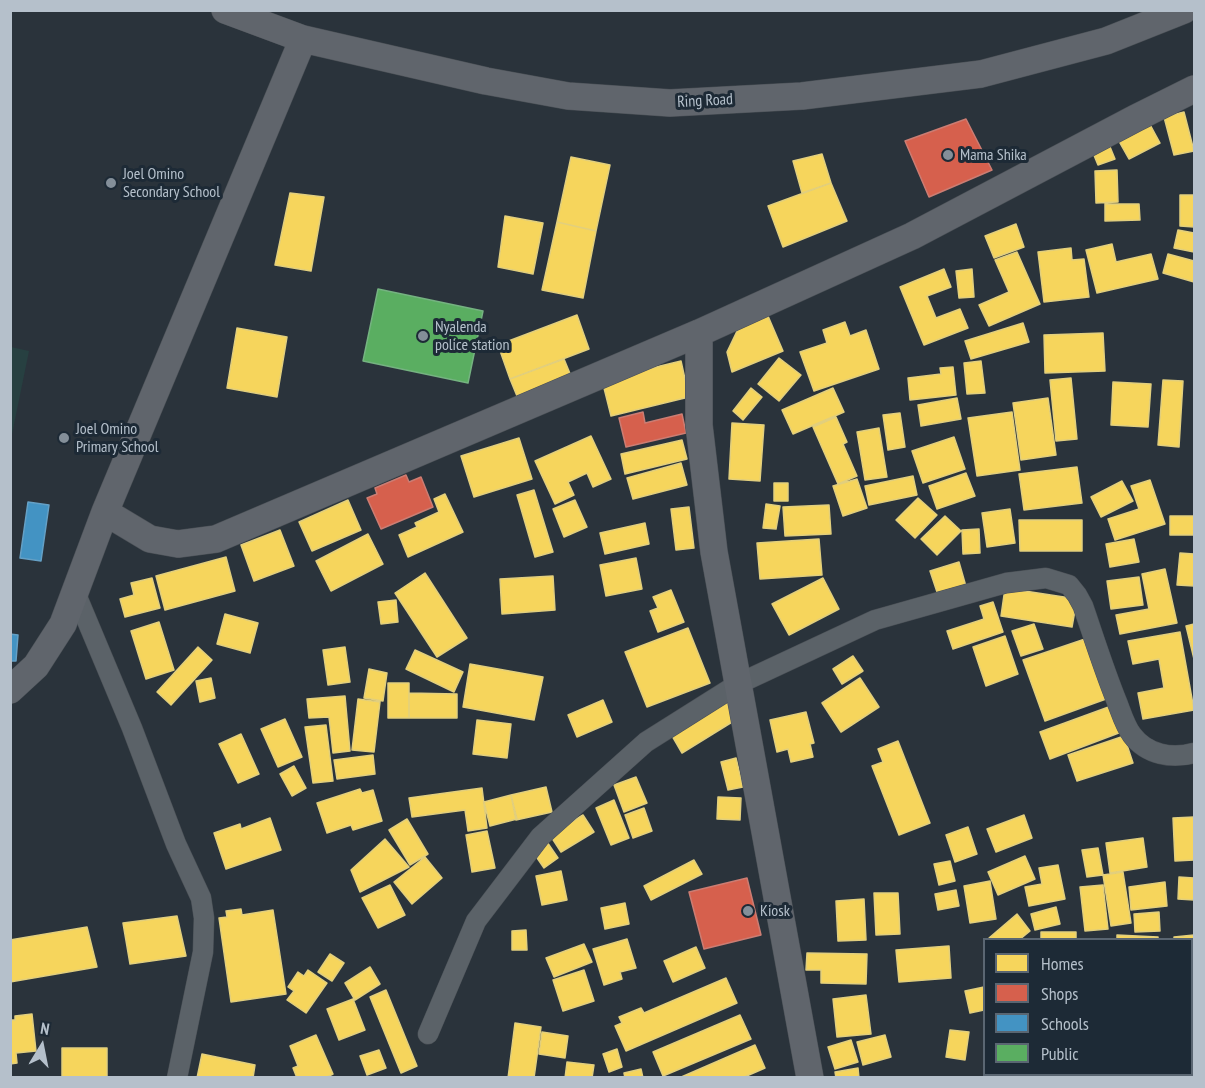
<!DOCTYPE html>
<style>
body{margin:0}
#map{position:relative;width:1205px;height:1088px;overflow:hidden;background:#2a333b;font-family:"PT Sans Narrow",sans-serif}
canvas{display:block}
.frame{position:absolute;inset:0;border:12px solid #b5c0cb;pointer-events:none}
.legend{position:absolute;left:983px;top:938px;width:210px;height:138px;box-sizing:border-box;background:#1d2a36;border:2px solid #5a6672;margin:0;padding:8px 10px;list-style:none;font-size:18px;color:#b5c0cb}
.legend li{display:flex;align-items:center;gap:12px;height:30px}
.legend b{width:30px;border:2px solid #5a6672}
.north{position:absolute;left:12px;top:1016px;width:60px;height:60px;-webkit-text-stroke:4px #1d2a36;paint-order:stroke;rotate:10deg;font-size:16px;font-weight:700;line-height:24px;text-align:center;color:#b5c0cb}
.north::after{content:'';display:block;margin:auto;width:21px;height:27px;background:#b5c0cb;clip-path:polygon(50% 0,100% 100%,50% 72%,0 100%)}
</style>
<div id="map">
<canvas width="1205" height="1088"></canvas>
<div class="frame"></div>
<ul class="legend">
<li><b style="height:16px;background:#f6d55c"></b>Homes</li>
<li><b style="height:16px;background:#d6604d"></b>Shops</li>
<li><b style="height:16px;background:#4393c3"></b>Schools</li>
<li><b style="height:16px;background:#5aae61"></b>Public</li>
</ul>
<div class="north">N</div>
</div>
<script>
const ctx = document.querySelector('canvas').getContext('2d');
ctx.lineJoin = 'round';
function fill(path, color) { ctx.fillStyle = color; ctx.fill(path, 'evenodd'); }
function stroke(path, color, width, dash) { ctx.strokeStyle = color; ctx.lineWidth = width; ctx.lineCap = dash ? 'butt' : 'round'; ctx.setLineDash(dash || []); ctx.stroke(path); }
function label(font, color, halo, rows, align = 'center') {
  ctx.font = font + ' "PT Sans Narrow",sans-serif'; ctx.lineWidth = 6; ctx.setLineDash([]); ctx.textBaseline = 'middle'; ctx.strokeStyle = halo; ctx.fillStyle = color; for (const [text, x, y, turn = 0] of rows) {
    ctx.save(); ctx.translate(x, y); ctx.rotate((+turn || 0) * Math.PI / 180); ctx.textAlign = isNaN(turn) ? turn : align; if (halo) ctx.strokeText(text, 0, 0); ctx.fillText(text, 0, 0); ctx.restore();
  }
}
const green = new Path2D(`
 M11 347 29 351 11 439 10 347Z`);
const homes = new Path2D(`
 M1184 112 1194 151 1174 155 1164 117Z
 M1147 119 1160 143 1129 159 1116 136Z
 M1108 142 1115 159 1098 165 1091 148Z
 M822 154 831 183 802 193 793 161Z
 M571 157 610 165 596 231 557 222Z
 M1117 170 1118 202 1096 203 1095 171Z
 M831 183 847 221 783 247 768 206Z
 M290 193 324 197 311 271 275 265Z
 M1180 195H1194V227L1180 226Z
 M1105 204H1139L1140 220 1105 221Z
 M505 216 543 223 533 274 498 267Z
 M557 222 596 231 583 298 542 290Z
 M1016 224 1024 247 994 258 985 236Z
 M1178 230 1194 233V252L1174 248Z
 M1112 244 1116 262 1151 254 1158 279 1097 293 1086 250Z
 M1071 248 1072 260 1084 259 1089 297 1044 302 1038 252Z
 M1017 252 1040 304 989 326 979 305 1009 292 995 260Z
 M1168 254 1194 261V282L1163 273Z
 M944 269 951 287 927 296 936 318 960 309 968 328 924 345 900 287Z
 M972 269 974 297 959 298 956 271Z
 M577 315 589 349 510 379 498 345Z
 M768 316 783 351 732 372 727 352 739 327Z
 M845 322 850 336 866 330 879 369 814 391 800 352 827 343 823 330Z
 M1023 323 1029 342 971 359 965 341Z
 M237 328 287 337 277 397 227 388Z
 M1103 333 1105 371 1045 373 1044 335Z
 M779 358 801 375 779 401 758 384Z
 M564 359 571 376 517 396 510 379Z
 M681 361 689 397 611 416 602 380Z
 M981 361 985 393 967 394 964 363Z
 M953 367 956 395 910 400 908 378 941 374 940 368Z
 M1071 378 1077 439 1056 441 1050 380Z
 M1163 380 1183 381 1179 447 1158 445Z
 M1113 382 1151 384 1148 427 1111 425Z
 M751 388 762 397 743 420 733 411Z
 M833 388 844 412 793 434 782 410Z
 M957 398 961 419 921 426 918 405Z
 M1048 398 1056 455 1021 460 1013 403Z
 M1012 412 1020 470 977 476 968 418Z
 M900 413 905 447 888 450 883 415Z
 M836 417 847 442 843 444 857 476 838 484 813 427Z
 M732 423 764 425 760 481 729 479Z
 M879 428 887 477 865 480 857 432Z
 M591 436 611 479 593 487 587 473 568 482 574 495 555 504 535 461Z
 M954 437 965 469 923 483 912 451Z
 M519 438 532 479 474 497 461 456Z
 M682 440 687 459 625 474 621 454Z
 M681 463 687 485 633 499 627 478Z
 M1077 467 1082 503 1024 510 1019 474Z
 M966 473 975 496 937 509 929 486Z
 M913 476 917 495 869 505 865 486Z
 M857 479 867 508 843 516 833 486Z
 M1150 480 1165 524 1115 540 1108 519 1139 509 1131 486Z
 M1122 481 1133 501 1101 517 1091 497Z
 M774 483H788V501H774Z
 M534 490 553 552 535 557 517 495Z
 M445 494 463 532 408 557 399 535 417 527 415 523 439 512 434 499Z
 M918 498 937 515 915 538 896 520Z
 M348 500 361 530 312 551 299 522Z
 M575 500 587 527 564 537 553 509Z
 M766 504 780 506 776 529 763 528Z
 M829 505 831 534 785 536 783 507Z
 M689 507 694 548 676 550 671 509Z
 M1010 509 1015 543 987 547 982 513Z
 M945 516 961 531 937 555 921 539Z
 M1170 516H1194V535H1170Z
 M1019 520H1082V551H1020Z
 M645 523 649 544 605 554 600 533Z
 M979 529 980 553 963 554 962 530Z
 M280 530 294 566 254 581 241 545Z
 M368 534 383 564 331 591 316 561Z
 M819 539 822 575 760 579 757 543Z
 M1134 539 1139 562 1110 567 1106 544Z
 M1180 553 1194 554V586L1177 585Z
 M226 557 235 591 165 610 156 576Z
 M636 558 642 589 606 596 600 565Z
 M959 562 967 590 939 598 930 571Z
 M1165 569 1177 623 1120 634 1116 615 1149 609 1142 574Z
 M425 573 467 638 437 657 395 593Z
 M553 576 555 610 502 614 500 579Z
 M1139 577 1143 605 1111 609 1107 581Z
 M152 578 160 608 125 617 120 599 134 595 131 583Z
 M823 578 839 609 789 635 772 604Z
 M1005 588 1077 599 1072 627 1001 616Z
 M671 590 684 622 658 632 650 611 658 608 653 597Z
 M396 600 398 622 381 624 378 602Z
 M993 602 1003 632 953 649 947 631 984 619 980 606Z
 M225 614 258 623 250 653 217 644Z
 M159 622 174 670 146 679 131 631Z
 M1034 624 1043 649 1021 656 1012 631Z
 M1194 624V659L1186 626Z
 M688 628 710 683 647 707 625 652Z
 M1180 632 1194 710 1143 719 1138 693 1164 688 1159 659 1133 664 1128 641Z
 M1005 636 1018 674 986 686 973 647Z
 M1085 639 1106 699 1045 721 1023 660Z
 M198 647 212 660 171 705 157 692Z
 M345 647 350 682 328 685 323 650Z
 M415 650 463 672 454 692 406 669Z
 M853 656 863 671 842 684 833 669Z
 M470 664 543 677 534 720 463 707Z
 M369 669 387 673 383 701 364 698Z
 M211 678 215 698 200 702 196 681Z
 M860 678 879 707 841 732 822 703Z
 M388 683H409V718H388Z
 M409 693 457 694V718H409Z
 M345 696 350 751 333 753 329 717 309 718 307 699Z
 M358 699 380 702 374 752 352 750Z
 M603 700 612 722 577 737 568 715Z
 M725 700 737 719 682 753 671 734Z
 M1114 705 1124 731 1050 759 1040 732Z
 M806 712 814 743 810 744 813 757 791 762 788 749 777 752 770 720Z
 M285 719 302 757 278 767 261 729Z
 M477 720 511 724 507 758 473 754Z
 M326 725 333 781 313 783 305 727Z
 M241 734 259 774 238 783 219 744Z
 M1124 736 1133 763 1077 781 1068 755Z
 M898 741 930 823 899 835 872 766 883 762 878 749Z
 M373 755 375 774 337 779 334 760Z
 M736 758 743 787 728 790 721 762Z
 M294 766 306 788 292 796 280 774Z
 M636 777 647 803 624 812 614 785Z
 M546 787 552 812 516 820 511 795Z
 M482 788 487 828 468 831 465 810 412 817 409 798Z
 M360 789 362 793 373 790 382 821 353 830 351 825 327 833 317 803Z
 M511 795 517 819 490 826 484 802Z
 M718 797 741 798 740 820 717 819Z
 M614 800 629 838 611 845 596 808Z
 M644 808 652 831 633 838 625 815Z
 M583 815 594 832 561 852 550 835Z
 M1024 815 1032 838 996 852 987 829Z
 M1194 817V860L1175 861 1173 818Z
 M270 818 281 850 226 869 214 833 240 824 241 829Z
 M407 819 428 854 410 865 389 830Z
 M968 827 977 854 955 862 946 835Z
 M487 831 495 868 472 872 466 835Z
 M1143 838 1147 867 1110 873 1106 843Z
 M385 839 409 867 360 892 351 870Z
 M547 842 558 858 544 868 533 852Z
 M1098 848 1103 875 1087 877 1082 850Z
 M1025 856 1035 879 998 895 988 872Z
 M425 857 442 878 412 904 394 882Z
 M694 860 702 874 651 900 644 886Z
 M950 861 955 881 939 885 934 864Z
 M1058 865 1065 899 1029 906 1025 887 1042 884 1039 868Z
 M561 871 567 900 542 905 536 876Z
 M1123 872 1131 923 1111 926 1103 875Z
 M1179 877 1194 878V900L1178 899Z
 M990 881 996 919 970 923 964 886Z
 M1165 882 1167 906 1131 910 1129 887Z
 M390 885 405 915 378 928 362 898Z
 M1103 885 1108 929 1085 931 1080 887Z
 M956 890 959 906 938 910 935 894Z
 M874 893H898L900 934 876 935Z
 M864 899 866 940 838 941 836 901Z
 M625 903 629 924 605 929 601 908Z
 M1056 907 1060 924 1035 930 1031 914Z
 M241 909 242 915 273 910 286 994 231 1002 219 918 227 917 226 911Z
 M1159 912 1160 931 1135 932 1134 914Z
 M1017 914 1030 931 1019 940H990L989 938Z
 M177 916 186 956 130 964 123 923Z
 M87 927 97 967 10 982V940Z
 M526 930 527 950H512V931Z
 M1041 932H1076V940H1041Z
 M1117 935 1158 937V940H1117Z
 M1194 935V1002H1192V940H1174V937Z
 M627 939 636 968 620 972 622 979 604 985 593 949Z
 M584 944 592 962 554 977 546 958Z
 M949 946 951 978 899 982 896 950Z
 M696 947 705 968 673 982 664 961Z
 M807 953 867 954 866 984 821 983V970H806Z
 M330 954 344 963 332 981 318 972Z
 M370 967 380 984 355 1000 345 983Z
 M308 970 327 983 306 1013 287 1000 294 991 288 987 298 972 304 976Z
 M584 970 594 1001 563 1011 553 980Z
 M726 978 737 1003 626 1051 615 1026 622 1023 619 1017 641 1008 644 1013Z
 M984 987V1010L970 1013 965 991Z
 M386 990 417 1066 401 1073 370 997Z
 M866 995 871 1034 837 1037 833 999Z
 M353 999 365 1030 339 1040 327 1009Z
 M32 1014 36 1051 16 1053 17 1063 10 1064V1020H15V1016Z
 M740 1015 751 1039 663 1076 653 1052Z
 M515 1023 541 1027 534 1078H508Z
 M950 1030 969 1032 965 1060 946 1057Z
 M542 1032 568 1036 565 1058 539 1054Z
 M316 1035 333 1074 325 1078H297L293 1068 298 1066 290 1046Z
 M885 1035 891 1057 863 1065 857 1042Z
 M851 1040 858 1062 835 1069 828 1047Z
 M755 1045 765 1068 742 1078H679Z
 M62 1048H107V1078H62Z
 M617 1049 622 1067 609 1072 603 1054Z
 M379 1050 386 1068 367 1075 360 1056Z
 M202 1054 255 1065 253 1078H197Z
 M567 1062 594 1065 592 1078H565Z
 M858 1068 859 1078H836L835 1072Z
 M641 1069 643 1078H625L624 1073Z
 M1078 1074H1123V1075L1114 1078H1079Z`);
const shops = new Path2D(`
 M966 119 992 170 929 197 905 141Z
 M643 412 645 423 682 414 686 433 626 447 619 418Z
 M406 475 409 482 421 477 433 507 381 529 367 498 377 494 375 488Z
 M747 878 761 935 704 949 689 892Z`);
const schools = new Path2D(`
 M28 502 49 505 41 561 20 558Z
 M10 634 18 635 16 661H10Z`);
const public = new Path2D(`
 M378 289 483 311 468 383 363 361Z`);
const street = new Path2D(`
 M75 592 132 728 176 844 201 898 204 918 203 952 177 1078
 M428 1034 476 921 540 837 646 742 738 684 875 620 1006 583 1046 578 1069 585 1077 595 1083 606C1094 638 1104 670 1117 702 1121 712 1125 726 1132 735 1147 755 1172 759 1194 753`);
const secondary = new Path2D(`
 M225 10 303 39 486 81 568 96 670 103 802 96 981 74 1106 41 1184 10
 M699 333V425L714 552 810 1078
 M105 512 150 539 178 544 216 539 699 333 912 236 1136 118 1194 89
 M10 690 36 666 63 624 105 512 303 39`);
const markers = [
 [948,155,6,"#848f99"],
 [111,183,6,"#848f99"],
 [423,336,6,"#848f99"],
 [64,438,6,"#848f99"],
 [748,911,6,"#848f99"]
];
const streetNames = [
 ["Ring Road",705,101,-3]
];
const poiNames = [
 ["Mama Shika",960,155],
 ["Joel Omino",123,174],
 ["Secondary School",123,192],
 ["Nyalenda",435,327],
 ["police station",435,345],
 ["Joel Omino",76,429],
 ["Primary School",76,447],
 ["Kiosk",760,911]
];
fill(green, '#274041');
fill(homes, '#f6d55c');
stroke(homes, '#e2cf7d', 1.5);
fill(shops, '#d6604d');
stroke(shops, '#cc7d73', 1.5);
fill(schools, '#4393c3');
stroke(schools, '#65a0c5', 1.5);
fill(public, '#5aae61');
stroke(public, '#75b381', 1.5);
stroke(street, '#494f55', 21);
stroke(secondary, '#494f55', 28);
stroke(street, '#5b6268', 20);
stroke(secondary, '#60656c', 27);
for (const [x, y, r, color] of markers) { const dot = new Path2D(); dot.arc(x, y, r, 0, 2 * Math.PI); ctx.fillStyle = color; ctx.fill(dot); stroke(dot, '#1d2a36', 2); }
label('16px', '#b5c0cb', '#1d2a36', streetNames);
label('16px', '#b5c0cb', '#1d2a36', poiNames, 'left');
</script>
